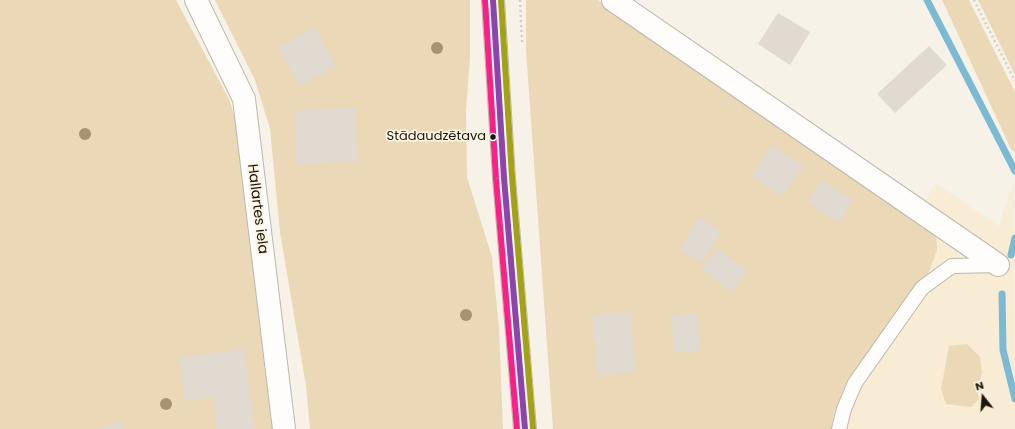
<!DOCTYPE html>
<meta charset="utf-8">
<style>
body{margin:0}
#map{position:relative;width:1015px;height:429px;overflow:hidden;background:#f7f2e8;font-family:Poppins,sans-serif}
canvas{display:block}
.north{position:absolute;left:963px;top:377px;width:40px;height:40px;-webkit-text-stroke:3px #fdf3e2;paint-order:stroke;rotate:343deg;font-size:11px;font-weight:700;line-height:16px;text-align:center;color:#1b160c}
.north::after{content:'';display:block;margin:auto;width:14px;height:18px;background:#1b160c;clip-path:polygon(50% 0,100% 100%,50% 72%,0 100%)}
</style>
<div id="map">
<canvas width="1015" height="429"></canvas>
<div class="north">N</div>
</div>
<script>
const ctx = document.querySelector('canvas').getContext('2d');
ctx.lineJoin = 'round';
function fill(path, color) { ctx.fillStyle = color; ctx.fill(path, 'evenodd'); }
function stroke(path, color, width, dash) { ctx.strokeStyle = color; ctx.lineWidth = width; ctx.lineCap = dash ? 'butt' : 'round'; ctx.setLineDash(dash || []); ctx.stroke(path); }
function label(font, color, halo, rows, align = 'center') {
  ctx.font = font + ' Poppins,sans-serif'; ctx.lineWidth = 3.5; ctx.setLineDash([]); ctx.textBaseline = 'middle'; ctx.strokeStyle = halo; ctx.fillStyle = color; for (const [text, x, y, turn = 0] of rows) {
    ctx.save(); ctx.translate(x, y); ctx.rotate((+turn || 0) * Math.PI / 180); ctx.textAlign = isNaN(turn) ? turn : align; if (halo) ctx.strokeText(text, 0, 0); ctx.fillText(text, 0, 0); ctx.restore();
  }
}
const built = new Path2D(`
 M1014 178 1015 429H773L936 183 999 226Z`);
const green = new Path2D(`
 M0 0H176L230 101 243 149 276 429H0Z
 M215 0H470V58L466 110 467 177 492 257 499 327 503 429H310L306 386 280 232 270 129 255 80Z
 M526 0H598L630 26 907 209 936 232 937 250 926 279 859 370 834 412 831 429H553L526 50Z
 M942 0H969L1015 92V152L1011 149Z
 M978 0H1015V75Z
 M967 344 980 357 982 373 977 388 979 399 971 407 946 404 941 389 949 346Z`);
const stream = new Path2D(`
 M927 0 1015 171
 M1011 255 1015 238
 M1002 294 1003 350 1015 399`);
const building = new Path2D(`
 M778 13 810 32 790 65 758 44Z
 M315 27 336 66 300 86 278 47Z
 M929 46 947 65 895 113 877 94Z
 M355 107 358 161 297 165 294 111Z
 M772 145 803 166 782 197 751 176Z
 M822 180 853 200 839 223 807 202Z
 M699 217 721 231 702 263 679 250Z
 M718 248 747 271 731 292 702 269Z
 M631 312 636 372 597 375 592 315Z
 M698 313 700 351 673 352 672 315Z
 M244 349 255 429H217L213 397 185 401 179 358Z
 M120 420 124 429H99Z`);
const path = new Path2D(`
 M520 0 522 43
 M974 0 1015 81`);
const service = new Path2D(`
 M839 429 844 409 855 383 922 288 952 266 998 265`);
const minor = new Path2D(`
 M196 0 244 99 284 429
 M613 0 998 265`);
const primary = new Path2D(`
 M493 0 504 178 525 429`);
const bus1 = new Path2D(`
 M493 0 504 178 525 429`);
const bus2 = new Path2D(`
 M485 0 496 179 517 429`);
const bus3 = new Path2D(`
 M501 0 512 177 533 428`);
const trees = [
 [437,48],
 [85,134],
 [466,315],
 [166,404]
];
const markers = [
 [493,137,3.5,"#1b160c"]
];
const busNames = [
 ["Stādaudzētava",486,137]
];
const streetNames = [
 ["Hallartes iela",257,209,83]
];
fill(built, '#f9ecd4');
fill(green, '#ead8b6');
stroke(stream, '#7cb9d3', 7);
fill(building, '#e0dad0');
stroke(service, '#bdb8ae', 16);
stroke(minor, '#bdb8ae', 24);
stroke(primary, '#bdb8ae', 24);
stroke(path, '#d1cfcd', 2.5, [2, 3]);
stroke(service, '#fefdfc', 14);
stroke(minor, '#fefdfc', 22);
stroke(primary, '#fefdfc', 22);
stroke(bus1, '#8e44ad', 6);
stroke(bus2, '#fe1f87', 6);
stroke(bus3, '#a3a115', 6);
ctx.fillStyle = '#a69470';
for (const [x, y] of trees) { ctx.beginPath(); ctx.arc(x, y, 6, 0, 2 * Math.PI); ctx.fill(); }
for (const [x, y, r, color] of markers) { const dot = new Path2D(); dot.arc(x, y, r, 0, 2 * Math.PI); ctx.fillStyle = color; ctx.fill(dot); stroke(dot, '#fdf3e2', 1.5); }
label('13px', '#1b160c', '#fdf3e2', busNames, 'right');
label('14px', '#1b160c', '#fdf3e2', streetNames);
</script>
